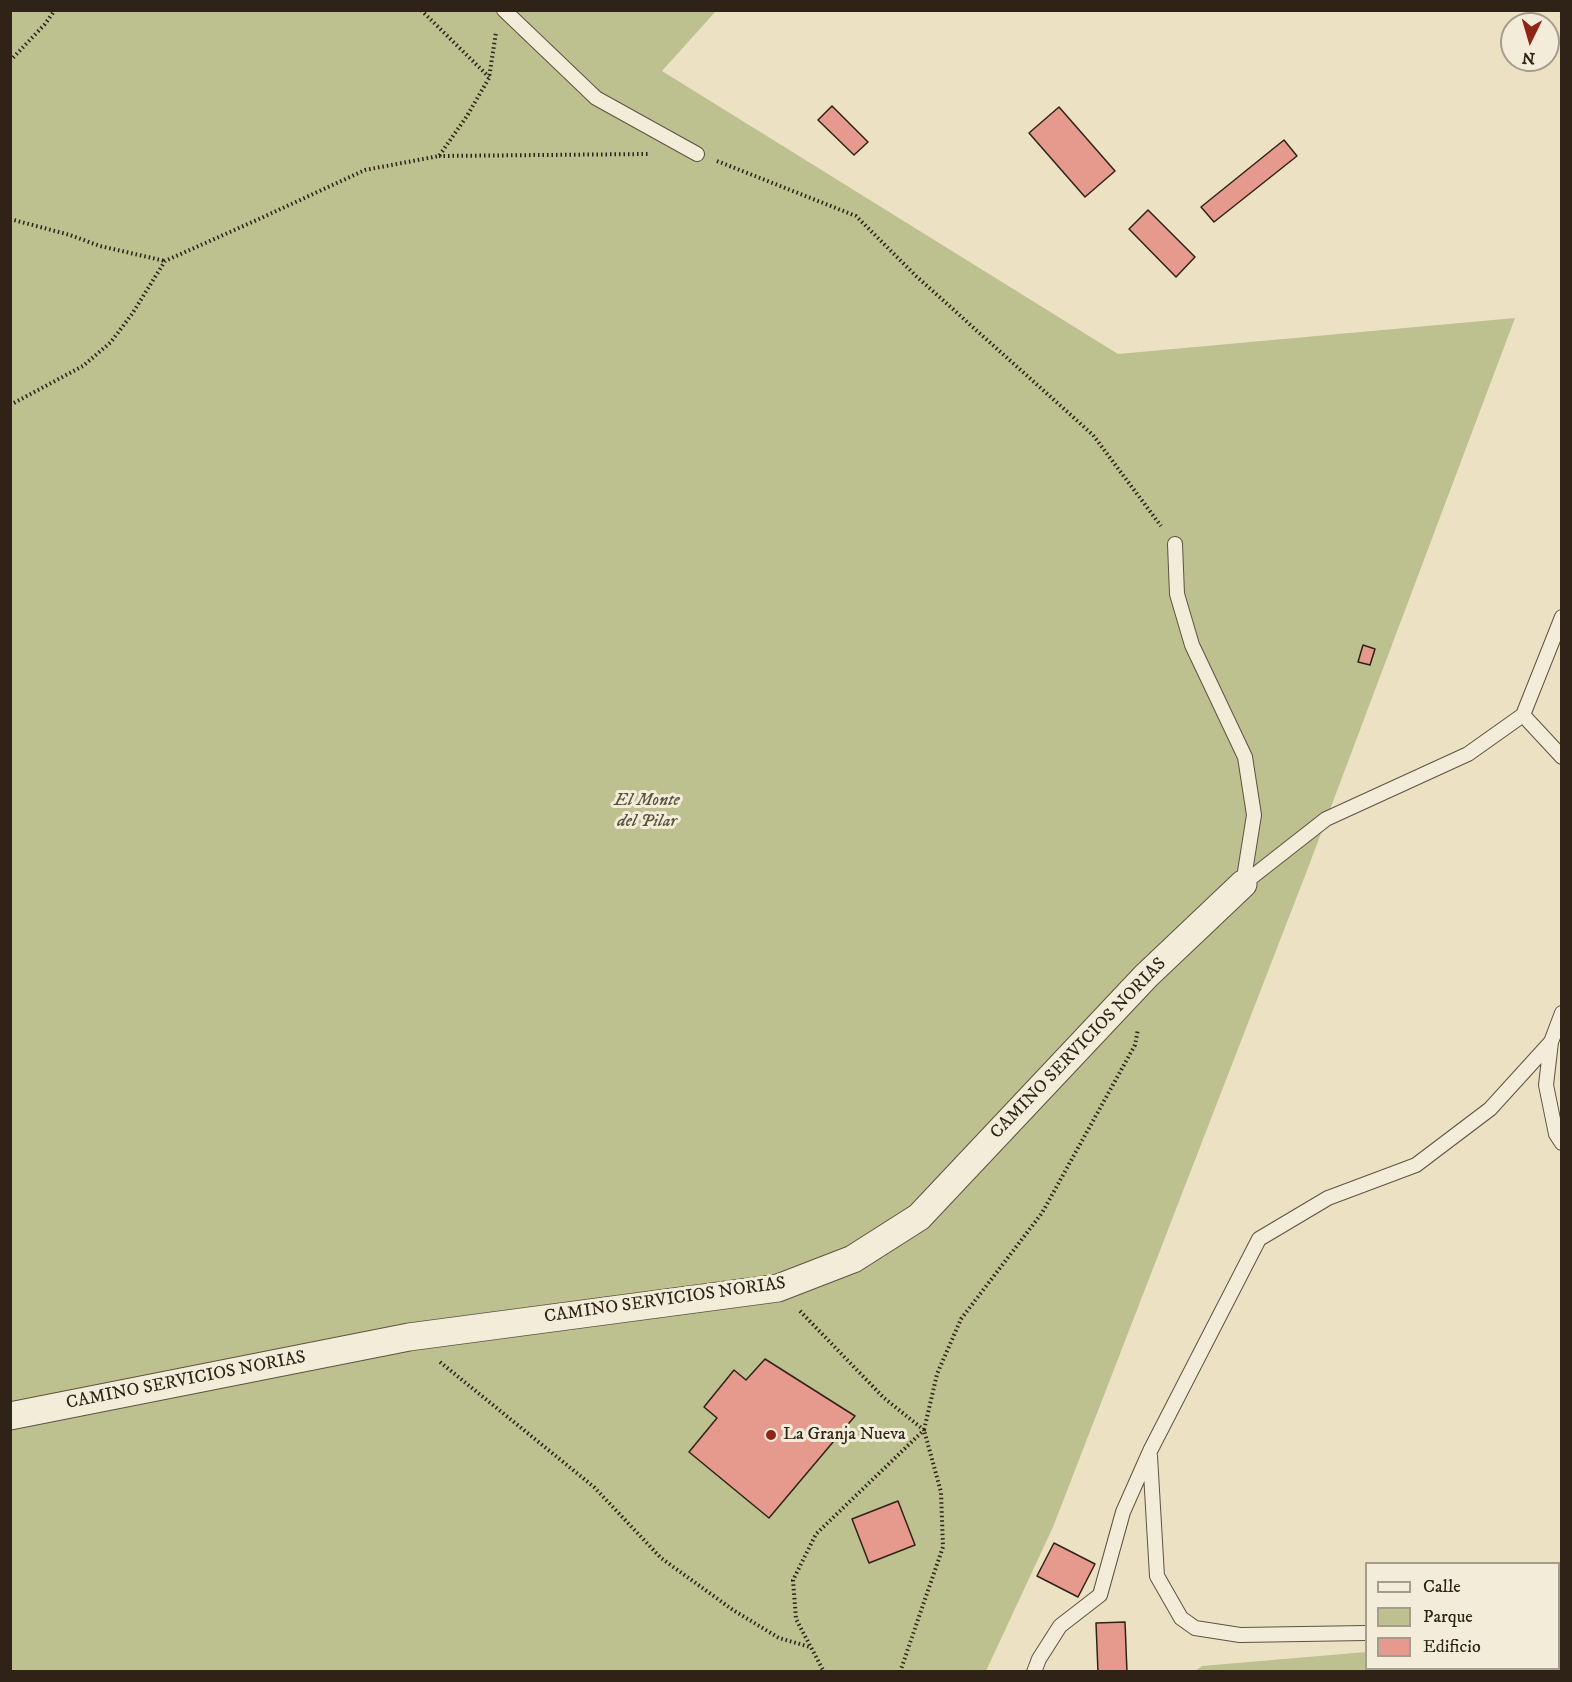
<!DOCTYPE html>
<style>
body{margin:0}
#map{position:relative;width:1572px;height:1682px;overflow:hidden;background:#ede1c4;font-family:"IM FELL DW Pica",serif}
canvas{display:block}
.frame{position:absolute;inset:0;border:12px solid #2f2318;pointer-events:none}
.legend{position:absolute;left:1365px;top:1562px;width:195px;height:108px;box-sizing:border-box;background:#f3ecd9;border:2px solid #a59c8c;margin:0;padding:8px 10px;list-style:none;font-size:18px;color:#2f2318}
.legend li{display:flex;align-items:center;gap:12px;height:30px}
.legend b{width:30px;border:2px solid #a59c8c}
.north{position:absolute;left:1500px;top:12px;width:60px;height:60px;box-sizing:border-box;background:#f3ecd9;border:2px solid #a59c8c;border-radius:50%;rotate:185deg;font-size:16px;font-weight:700;line-height:24px;text-align:center;color:#2f2318}
.north::after{content:'';display:block;margin:auto;width:21px;height:27px;background:#8f2418;clip-path:polygon(50% 0,100% 100%,50% 72%,0 100%)}
</style>
<div id="map">
<canvas width="1572" height="1682"></canvas>
<div class="frame"></div>
<ul class="legend">
<li><b style="height:8px;background:#f3ecd9"></b>Calle</li>
<li><b style="height:16px;background:#bdc190"></b>Parque</li>
<li><b style="height:16px;background:#e69a8d"></b>Edificio</li>
</ul>
<div class="north">N</div>
</div>
<script>
const ctx = document.querySelector('canvas').getContext('2d');
ctx.lineJoin = 'round';
function fill(path, color) { ctx.fillStyle = color; ctx.fill(path, 'evenodd'); }
function stroke(path, color, width, dash) { ctx.strokeStyle = color; ctx.lineWidth = width; ctx.lineCap = dash ? 'butt' : 'round'; ctx.setLineDash(dash || []); ctx.stroke(path); }
function label(font, color, halo, rows, align = 'center') {
  ctx.font = font + ' "IM FELL DW Pica",serif'; ctx.lineWidth = 6; ctx.setLineDash([]); ctx.textBaseline = 'middle'; ctx.strokeStyle = halo; ctx.fillStyle = color; for (const [text, x, y, turn = 0] of rows) {
    ctx.save(); ctx.translate(x, y); ctx.rotate((+turn || 0) * Math.PI / 180); ctx.textAlign = isNaN(turn) ? turn : align; if (halo) ctx.strokeText(text, 0, 0); ctx.fillText(text, 0, 0); ctx.restore();
  }
}
const green = new Path2D(`
 M11 11H716L662 71 1118 354 1515 318 1308 868 1053 1527 986 1671 11 1672Z
 M1561 1635V1671H1195L1202 1666 1366 1652V1668H1558L1559 1636Z`);
const building = new Path2D(`
 M832 106 868 142 854 155 818 120Z
 M1059 107 1115 171 1085 197 1029 133Z
 M1284 140 1297 156 1214 222 1201 207Z
 M1148 210 1195 257 1176 277 1129 229Z
 M1363 645 1375 649 1370 665 1358 662Z
 M765 1359 855 1416 769 1518 689 1452 717 1418 704 1407 734 1370 746 1380Z
 M898 1501 915 1545 869 1563 852 1519Z
 M1054 1543 1095 1564 1078 1597 1037 1576Z
 M1125 1622 1127 1672H1098L1096 1623Z`);
const path = new Path2D(`
 M421 10 489 77
 M10 61 45 24 55 10
 M439 156 648 154
 M717 161 856 216 916 276 1093 435 1161 526
 M10 219 70 235 100 246 165 261
 M10 405 83 366 111 342 132 314 165 261 259 219 365 170 439 156 467 116 489 78 496 32
 M800 1311 884 1398 924 1430 816 1534 793 1580 796 1619 824 1672
 M440 1362 594 1487 661 1558 733 1610 779 1638 810 1647
 M1558 1659H1562
 M900 1672 943 1547 941 1492 924 1430 937 1374 961 1319 1042 1213 1135 1045 1138 1029
 M1393 1672 1404 1668`);
const lane = new Path2D(`
 M504 10 596 98 697 154
 M1175 544 1177 594 1192 645 1245 757 1254 815 1243 884
 M1523 715 1562 757
 M1243 884 1326 819 1468 754 1523 715 1562 617
 M1551 1042 1546 1085 1556 1134 1562 1143
 M1150 1456 1157 1576 1181 1618 1195 1628 1240 1635 1366 1633
 M1558 1610H1562
 M1034 1672 1039 1659 1060 1626 1100 1595 1123 1512 1150 1451 1259 1239 1328 1198 1416 1165 1490 1109 1551 1042 1562 1013`);
const street = new Path2D(`
 M10 1416 409 1337 778 1288 853 1259 919 1217 1146 976 1243 884`);
const markers = [
 [771,1435,6,"#8f2418"]
];
const parkNames = [
 ["El Monte",647,801],
 ["del Pilar",647,822]
];
const streetNames = [
 ["CAMINO SERVICIOS NORIAS",1079,1049,-46],
 ["CAMINO SERVICIOS NORIAS",665,1301,-8],
 ["CAMINO SERVICIOS NORIAS",186,1381,-11]
];
const poiNames = [
 ["La Granja Nueva",783,1435]
];
fill(green, '#bdc190');
fill(building, '#e69a8d');
stroke(building, '#2f2318', 1.5);
stroke(lane, '#5e5243', 16);
stroke(street, '#5e5243', 29);
stroke(path, '#2f2318', 4, [1.5, 3]);
stroke(lane, '#f3ecd9', 14);
stroke(street, '#f3ecd9', 27);
for (const [x, y, r, color] of markers) { const dot = new Path2D(); dot.arc(x, y, r, 0, 2 * Math.PI); ctx.fillStyle = color; ctx.fill(dot); stroke(dot, '#f3ecd9', 2); }
label('italic 18px', '#5a523c', '#f3ecd9', parkNames);
label('18px', '#2f2318', '#f3ecd9', streetNames);
label('18px', '#2f2318', '#f3ecd9', poiNames, 'left');
</script>
